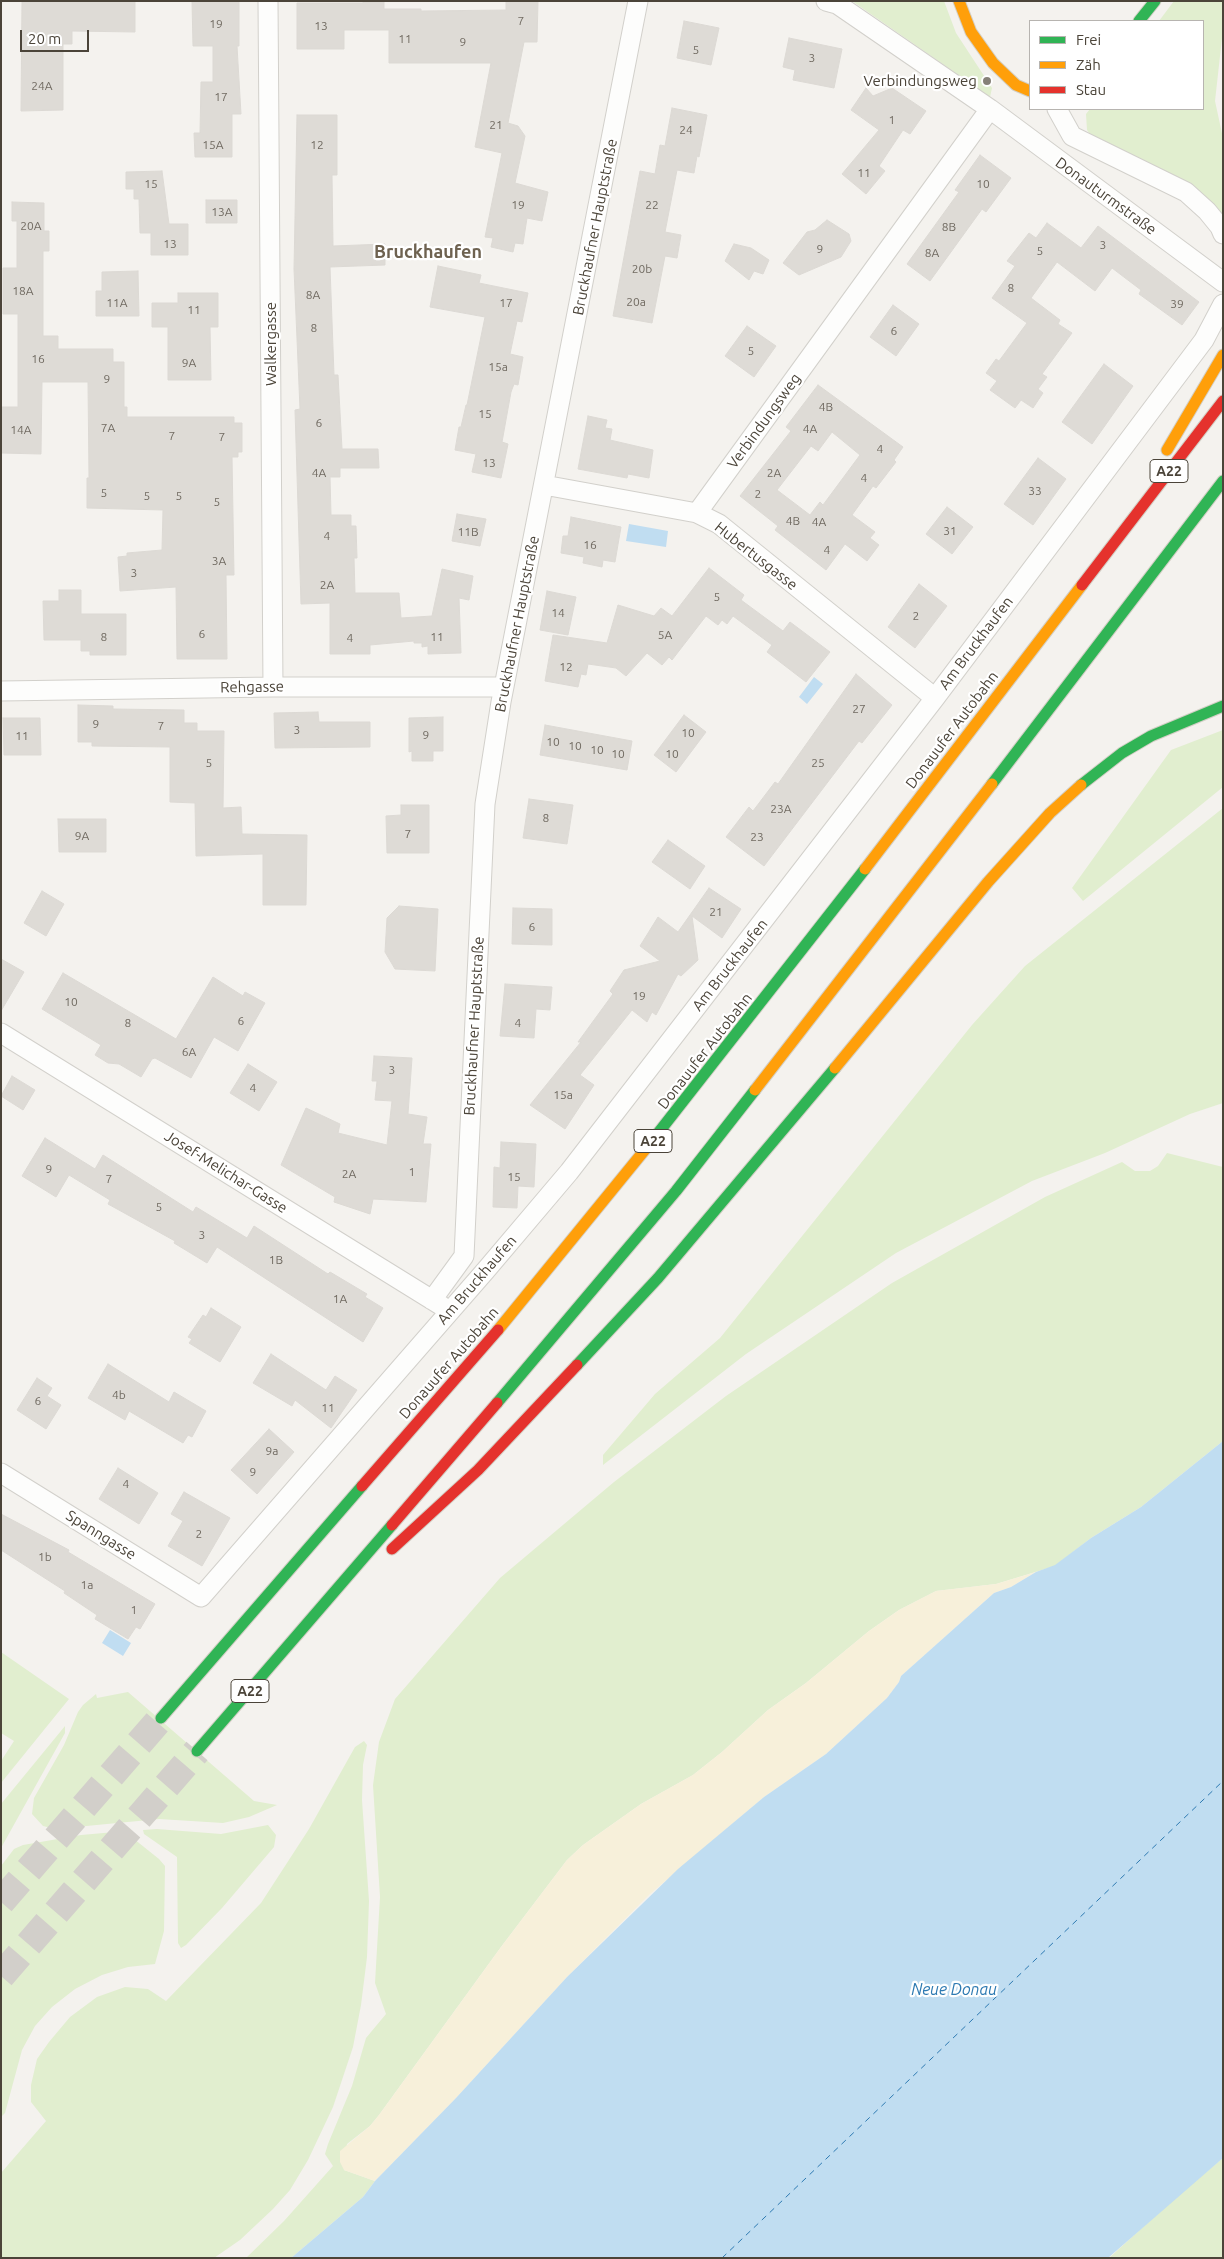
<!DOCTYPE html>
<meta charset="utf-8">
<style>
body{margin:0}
#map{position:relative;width:1224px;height:2259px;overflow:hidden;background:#f4f2ee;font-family:Ubuntu,sans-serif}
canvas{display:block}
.frame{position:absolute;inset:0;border:2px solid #4b4439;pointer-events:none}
.legend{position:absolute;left:1029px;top:20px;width:175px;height:90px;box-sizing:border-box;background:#fff;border:1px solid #b7b4b0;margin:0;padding:6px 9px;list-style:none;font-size:15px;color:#4b4439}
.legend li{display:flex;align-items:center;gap:10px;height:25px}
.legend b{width:25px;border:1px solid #b7b4b0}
.scale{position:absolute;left:20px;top:30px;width:69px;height:22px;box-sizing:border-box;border:2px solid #4b4439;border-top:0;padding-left:6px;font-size:15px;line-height:18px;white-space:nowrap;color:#4b4439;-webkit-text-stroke:4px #fff;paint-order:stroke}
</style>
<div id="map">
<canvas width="1224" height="2259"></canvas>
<div class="frame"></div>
<ul class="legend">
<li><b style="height:6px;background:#30b455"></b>Frei</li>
<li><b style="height:6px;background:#ff9f0a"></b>Zäh</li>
<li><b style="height:6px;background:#e5322d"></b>Stau</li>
</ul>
<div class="scale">20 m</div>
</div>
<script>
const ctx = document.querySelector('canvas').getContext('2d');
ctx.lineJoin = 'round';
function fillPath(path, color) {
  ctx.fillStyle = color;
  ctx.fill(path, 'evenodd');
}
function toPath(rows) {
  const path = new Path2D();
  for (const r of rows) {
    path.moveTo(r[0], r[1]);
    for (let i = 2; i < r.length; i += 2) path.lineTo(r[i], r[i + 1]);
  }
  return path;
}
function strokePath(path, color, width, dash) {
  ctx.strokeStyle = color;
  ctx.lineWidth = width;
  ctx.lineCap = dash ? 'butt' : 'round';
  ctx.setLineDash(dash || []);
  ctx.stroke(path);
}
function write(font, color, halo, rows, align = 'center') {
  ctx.font = font + ' Ubuntu,sans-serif';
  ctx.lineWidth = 4.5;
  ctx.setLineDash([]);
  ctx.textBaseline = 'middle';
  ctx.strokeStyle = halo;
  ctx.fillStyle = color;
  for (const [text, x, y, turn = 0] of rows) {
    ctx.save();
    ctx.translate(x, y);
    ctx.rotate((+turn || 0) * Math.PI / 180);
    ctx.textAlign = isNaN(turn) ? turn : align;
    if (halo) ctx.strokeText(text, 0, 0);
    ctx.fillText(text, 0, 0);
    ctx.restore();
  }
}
fillPath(toPath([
 [852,1,944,1,956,33,992,88,990,97],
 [1174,1,1223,1,1223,29,1215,101,1223,138,1223,220,1096,143,1087,130,1086,114,1090,109,1203,109,1203,21,1159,21],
 [1223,730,1223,787,1083,901,1072,888,1171,750],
 [1223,808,1223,1103,1190,1114,1105,1153,1032,1181,896,1253,746,1354,603,1465,603,1455,655,1394,720,1338,972,1025,1025,966],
 [1167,1153,1223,1167,1223,1441,1141,1507,1091,1538,1055,1566,996,1584,936,1591,899,1610,869,1631,806,1683,768,1710,722,1752,693,1775,641,1804,583,1845,567,1860,501,1947,379,2115,370,2126,347,2144,344,2170,375,2181,363,2197,291,2258,246,2258,284,2221,333,2166,325,2154,328,2144,352,2086,366,2038,386,2014,375,1983,380,1897,373,1785,379,1742,395,1699,500,1578,614,1482,726,1396,892,1283,1045,1197,1122,1162,1135,1171,1150,1171,1158,1166],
 [1,1652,69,1699,1,1783,1,1761,14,1741,1,1733],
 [128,1692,254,1801,277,1805,249,1817,223,1823,159,1819,55,1829,43,1826,32,1814,34,1798,64,1745,78,1712,83,1705,96,1694,97,1698],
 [65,1726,65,1733,1,1848,1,1804],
 [364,1741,367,1745,363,1765,362,1800,369,1901,367,1957,361,2005,353,2047,333,2107,308,2160,290,2190,273,2209,240,2240,214,2258,1,2258,1,2173,46,2121,31,2102,31,2085,37,2059,49,2042,70,2017,97,1997,125,1987,148,1989,166,2001,261,1903,309,1829,355,1747],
 [268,1825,276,1835,274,1847,222,1908,186,1945,181,1948,178,1943,177,1857,144,1834,143,1830,157,1829,221,1834],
 [115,1832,129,1835,159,1859,165,1866,164,1931,155,1964,128,1967,102,1975,75,1989,52,2007,35,2026,22,2050,5,2113,1,2117,1,1866,14,1849,23,1845,81,1835],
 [1223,2158,1223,2258,1109,2258,1178,2195]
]), '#e1eecf');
fillPath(toPath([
 [1036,1572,1011,1587,994,1593,901,1676,899,1682,887,1698,826,1754,764,1797,650,1894,567,1977,456,2098,375,2181,344,2170,340,2162,340,2151,370,2126,379,2115,501,1947,567,1860,583,1845,641,1804,693,1775,722,1752,768,1710,806,1683,869,1631,899,1610,936,1591,996,1584]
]), '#f7f0da');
fillPath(toPath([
 [629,524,668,531,666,547,626,541],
 [814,677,823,684,807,704,799,697],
 [1223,1441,1223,2158,1108,2258,291,2258,363,2197,375,2181,456,2098,567,1977,678,1869,764,1797,826,1754,887,1698,899,1682,901,1676,994,1593,1011,1587,1036,1572,1055,1565,1091,1538,1141,1507],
 [110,1630,131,1643,123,1656,102,1643]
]), '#c0ddf1');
strokePath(toPath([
 [722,2258,1223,1781]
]), '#2e7ab2', 1, [6, 5]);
const building = toPath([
 [22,1,135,1,135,32,72,31,72,44,63,44,63,110,21,111,22,1],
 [192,1,239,1,239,46,237,46,241,114,232,114,232,157,195,157,194,133,200,133,201,82,213,82,213,46,193,46,192,1],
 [363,1,384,1,384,9,421,9,421,11,506,10,506,1,538,1,537,42,524,42,508,123,518,126,525,136,515,183,548,192,542,221,527,218,523,244,515,243,513,252,491,247,493,238,485,237,502,153,475,147,491,63,389,63,389,30,344,30,344,49,297,49,297,3,363,3,363,1],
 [684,21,719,28,711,65,677,58,684,21],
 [789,38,842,49,834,88,793,80,795,70,783,67,789,38],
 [866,88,873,96,892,88,926,111,910,134,903,130,879,166,885,171,866,194,842,174,879,130,851,110,866,88],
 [672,108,707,115,699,157,697,156,694,173,677,170,665,232,681,235,677,258,665,256,652,323,613,316,640,171,655,174,660,145,665,146,672,108],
 [297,115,337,115,337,175,332,175,333,246,385,244,385,265,330,267,334,375,338,375,342,449,378,449,379,468,340,468,340,477,330,477,331,515,351,515,351,526,356,526,357,558,354,558,355,593,399,593,401,618,432,616,442,569,473,576,469,600,459,598,461,653,428,654,428,646,422,647,422,643,414,643,414,641,370,645,370,654,330,654,330,603,301,604,295,410,300,409,294,269,297,115],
 [980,155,1011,178,986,212,982,209,930,281,907,264,959,192,955,190,980,155],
 [162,171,169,224,188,224,188,255,151,255,151,233,140,233,139,199,134,199,134,189,126,189,126,172,162,171],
 [206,200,237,200,237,223,206,223,206,200],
 [12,202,44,203,44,231,49,231,49,251,43,251,43,336,58,336,58,349,113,349,113,362,124,362,124,407,127,407,127,417,234,417,234,423,242,423,242,452,238,452,238,457,232,457,234,575,226,575,227,659,177,659,176,587,120,591,118,557,127,556,127,553,162,550,163,510,87,508,87,478,89,478,88,382,42,382,41,454,1,453,1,407,18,407,18,314,3,314,3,268,17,268,17,221,12,221,12,202],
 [827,220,849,234,851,241,841,257,799,275,783,263,807,232,815,230,827,220],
 [1047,223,1081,248,1098,226,1199,302,1182,325,1139,294,1141,290,1112,268,1095,291,1057,262,1031,298,1060,320,1058,324,1072,333,1042,374,1047,377,1038,389,1043,393,1033,408,1021,400,1015,408,990,390,997,381,986,373,996,359,999,361,1027,323,992,298,1015,266,1007,261,1029,233,1036,238,1047,223],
 [734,244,751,248,769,260,763,274,754,271,749,280,725,261,734,244],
 [438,266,481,275,479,283,528,293,522,322,517,321,510,354,523,357,518,385,514,384,511,392,502,442,508,444,501,478,472,472,476,454,455,450,459,427,461,427,466,405,467,405,485,317,430,307,438,266],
 [138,271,139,316,96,316,96,291,102,291,102,272,138,271],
 [178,293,218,293,218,327,210,327,211,380,168,380,168,327,152,327,152,303,178,303,178,293],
 [893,305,919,324,896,356,870,337,893,305],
 [747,326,776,346,754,377,725,356,747,326],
 [1104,364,1133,386,1092,444,1062,422,1104,364],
 [818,385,903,447,894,460,896,462,876,488,873,486,852,515,875,532,870,538,879,545,867,561,845,544,826,570,775,530,778,526,740,496,791,431,786,427,818,385],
 [832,432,860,455,823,505,820,502,810,515,777,490,811,446,818,451,832,432],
 [588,416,607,420,605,428,612,429,610,440,653,450,649,478,628,474,627,478,578,469,588,416],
 [1038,458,1066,479,1033,525,1004,504,1038,458],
 [947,507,973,527,952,554,926,534,947,507],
 [457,514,486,519,480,546,452,541,457,514],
 [571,517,621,527,615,562,603,560,602,567,583,563,584,557,561,553,563,536,568,536,571,517],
 [709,568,744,595,741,600,783,631,790,622,830,652,806,682,767,652,772,645,733,616,727,624,722,620,718,625,706,616,672,660,669,657,662,665,647,653,626,676,616,668,588,664,586,675,581,674,578,687,545,681,553,635,607,643,618,605,654,616,661,608,672,616,709,568],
 [919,584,947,606,915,648,888,627,919,584],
 [59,590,81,590,81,614,126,614,126,655,90,655,90,651,81,651,81,640,44,640,43,601,59,601,59,590],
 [547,591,576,597,568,635,540,630,547,591],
 [856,674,892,705,862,743,859,741,764,866,726,837,749,807,753,811,775,782,778,784,856,674],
 [78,705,113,706,113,709,184,710,184,723,197,723,197,731,224,731,223,808,241,807,242,834,307,835,306,905,263,905,263,854,196,856,195,803,170,802,170,747,92,746,92,742,78,742,78,705],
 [318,712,319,722,370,722,370,747,275,748,274,713,318,712],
 [684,715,706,732,676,772,654,755,684,715],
 [443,717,443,751,433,751,433,761,412,761,412,751,409,752,409,718,443,717],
 [3,718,40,718,41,755,4,755,3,718],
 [545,725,632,741,627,770,540,755,545,725],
 [529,799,573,805,567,844,523,838,529,799],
 [401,805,429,805,429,853,387,853,386,816,401,815,401,805],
 [58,819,106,819,106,852,59,852,58,819],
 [668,840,705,866,690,889,652,862,668,840],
 [709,888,741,909,722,938,692,916,698,960,681,976,678,974,656,1015,652,1012,647,1022,632,1010,580,1075,594,1085,565,1129,530,1105,581,1042,578,1042,613,994,610,991,624,970,660,961,640,946,658,917,678,932,709,888],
 [42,891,64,904,46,936,24,923,42,891],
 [399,906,438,909,435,971,395,969,385,952,387,918,399,906],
 [513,908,552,909,552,945,512,944,513,908],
 [1,959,24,972,1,1011,1,959],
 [63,973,176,1039,213,977,243,996,245,992,265,1003,238,1051,214,1037,191,1078,155,1058,152,1059,141,1077,119,1064,108,1063,95,1055,101,1045,42,1009,63,973],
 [505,984,552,987,550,1010,536,1009,534,1038,500,1036,505,984],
 [374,1056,412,1058,408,1114,427,1117,423,1144,431,1144,426,1202,373,1199,370,1214,334,1202,335,1197,281,1165,306,1108,340,1124,338,1133,387,1145,392,1101,375,1100,377,1081,372,1081,374,1056],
 [248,1064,277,1082,259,1111,230,1093,248,1064],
 [12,1076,35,1090,23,1110,1,1096,12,1076],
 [45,1138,95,1169,103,1155,193,1212,196,1207,247,1238,254,1226,328,1274,330,1272,367,1294,365,1297,383,1308,363,1342,217,1247,207,1263,174,1243,175,1241,108,1204,110,1200,69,1175,56,1197,22,1176,45,1138],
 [501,1142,536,1144,534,1187,518,1186,517,1208,493,1207,494,1167,500,1168,501,1142],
 [211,1308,241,1327,220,1362,189,1343,192,1339,188,1337,203,1315,206,1317,211,1308],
 [271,1354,326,1390,335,1376,357,1390,331,1428,295,1400,292,1406,253,1383,271,1354],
 [108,1364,169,1402,174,1392,206,1411,192,1437,188,1435,183,1443,129,1411,125,1420,88,1398,108,1364],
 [37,1378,52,1388,47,1396,61,1405,46,1429,17,1410,37,1378],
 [269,1429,294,1452,257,1494,231,1470,269,1429],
 [118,1468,158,1493,139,1524,99,1499,118,1468],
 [184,1492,230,1518,202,1566,168,1546,183,1521,171,1514,184,1492],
 [1,1514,69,1550,68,1552,155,1604,140,1629,136,1627,128,1639,95,1619,97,1615,64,1593,65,1591,1,1550,1,1514]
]);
fillPath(building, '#dedbd6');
strokePath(building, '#dcd9d4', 1);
strokePath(toPath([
 [1,1902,161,1718],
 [1,1976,197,1751]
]), '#d2cfca', 28, [28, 14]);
const street = toPath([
 [268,1,273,687],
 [826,1,837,4,990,109,1223,282],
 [1057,109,1072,136,1186,192,1207,211,1220,227,1223,234],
 [544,485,697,513,719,524,935,698],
 [697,513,990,109],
 [1,691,273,687,504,687],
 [1,1033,442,1306],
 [432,1300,464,1256,485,804,501,702,638,1],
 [1,1473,201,1597,486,1270,569,1172,935,698,1204,340,1223,304]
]);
const fast = toPath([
 [1139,21,1155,1],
 [992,784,1223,481],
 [1081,785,1122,753,1151,736,1223,706],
 [648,1146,865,869],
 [577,1365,658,1278,835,1068],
 [497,1403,676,1191,755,1090],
 [161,1718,362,1486],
 [197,1751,392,1525]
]);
const slow = toPath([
 [959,1,971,32,993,63,1016,85,1030,91],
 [1167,450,1223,355],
 [865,869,1082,585],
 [835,1068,988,882,1050,813,1081,785],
 [755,1090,992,784],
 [498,1330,648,1146]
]);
const jam = toPath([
 [1082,585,1223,401],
 [362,1486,498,1330],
 [392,1525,497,1403],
 [392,1549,478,1470,577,1365]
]);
strokePath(street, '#d2d0cb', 21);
strokePath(fast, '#d3cfc5', 13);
strokePath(slow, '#d3cfc5', 13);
strokePath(jam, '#d3cfc5', 13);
strokePath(street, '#fdfdfc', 19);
strokePath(fast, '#30b455', 11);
strokePath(slow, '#ff9f0a', 11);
strokePath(jam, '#e5322d', 11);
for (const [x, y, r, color] of [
 [987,81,5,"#868178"]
]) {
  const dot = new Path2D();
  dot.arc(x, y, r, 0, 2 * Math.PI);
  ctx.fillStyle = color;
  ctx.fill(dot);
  strokePath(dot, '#fff', 2);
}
write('12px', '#706a61', null, [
 ["7",521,21],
 ["19",216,24],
 ["13",321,26],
 ["11",405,39],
 ["9",463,42],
 ["5",696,50],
 ["3",812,58],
 ["24A",42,86],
 ["17",221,97],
 ["1",892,120],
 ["21",496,125],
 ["24",686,130],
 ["15A",213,145],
 ["12",317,145],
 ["11",864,173],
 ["15",151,184],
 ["10",983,184],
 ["19",518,205],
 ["22",652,205],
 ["13A",222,212],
 ["20A",31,226],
 ["8B",949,227],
 ["13",170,244],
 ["3",1103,245],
 ["9",820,249],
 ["5",1040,251],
 ["8A",932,253],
 ["20b",642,269],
 ["8",1011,288],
 ["18A",23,291],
 ["8A",313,295],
 ["20a",636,302],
 ["11A",117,303],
 ["17",506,303],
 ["39",1177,304],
 ["11",194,310],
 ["8",314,328],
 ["6",894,331],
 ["5",751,351],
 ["16",38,359],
 ["9A",189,363],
 ["15a",498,367],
 ["9",107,379],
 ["4B",826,407],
 ["15",485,414],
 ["6",319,423],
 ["7A",108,428],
 ["4A",810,429],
 ["14A",21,430],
 ["7",172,436],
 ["7",222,437],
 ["4",880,449],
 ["13",489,463],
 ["4A",319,473],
 ["2A",774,473],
 ["4",864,478],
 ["33",1035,491],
 ["5",104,493],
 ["2",758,494],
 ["5",147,496],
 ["5",179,496],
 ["5",217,502],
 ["4B",793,521],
 ["4A",819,522],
 ["31",950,531],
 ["11B",468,532],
 ["4",327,536],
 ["16",590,545],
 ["4",827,550],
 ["3A",219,561],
 ["3",134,573],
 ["2A",327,585],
 ["5",717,597],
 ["14",558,613],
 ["2",916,616],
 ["6",202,634],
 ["5A",665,635],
 ["8",104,637],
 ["11",437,637],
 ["4",350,638],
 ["12",566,667],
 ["27",859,709],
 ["9",96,724],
 ["7",161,726],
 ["3",297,730],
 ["10",688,733],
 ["9",426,735],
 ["11",22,736],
 ["10",553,742],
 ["10",575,746],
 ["10",597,750],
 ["10",618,754],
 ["10",672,754],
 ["5",209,763],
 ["25",818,763],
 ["23A",781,809],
 ["8",546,818],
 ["7",408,834],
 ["9A",82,836],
 ["23",757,837],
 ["21",716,912],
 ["6",532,927],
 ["19",639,996],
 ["10",71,1002],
 ["6",241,1021],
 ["8",128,1023],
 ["4",518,1023],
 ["6A",189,1052],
 ["3",392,1070],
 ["4",253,1088],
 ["15a",563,1095],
 ["9",49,1169],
 ["1",412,1172],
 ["2A",349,1174],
 ["15",514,1177],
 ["7",109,1179],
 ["5",159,1207],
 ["3",202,1235],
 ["1B",276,1260],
 ["1A",340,1299],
 ["4b",119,1395],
 ["6",38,1401],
 ["11",328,1408],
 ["9a",272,1451],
 ["9",253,1472],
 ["4",126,1484],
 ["2",199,1534],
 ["1b",45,1557],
 ["1a",87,1585],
 ["1",134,1610]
]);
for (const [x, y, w] of [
 [1169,471,38],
 [653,1141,38],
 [250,1691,38]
]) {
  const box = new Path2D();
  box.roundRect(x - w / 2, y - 11.5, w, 23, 4);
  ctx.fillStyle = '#fff';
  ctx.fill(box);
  strokePath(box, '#4b4439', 1);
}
write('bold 14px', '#4b4439', null, [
 ["A22",1169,471],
 ["A22",653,1141],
 ["A22",250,1691]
]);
write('15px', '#4b4439', '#fff', [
 ["Verbindungsweg",977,81]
], 'right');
write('15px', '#4b4439', '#fff', [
 ["Donauturmstraße",1106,196,36],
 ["Bruckhaufner Hauptstraße",595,227,-79],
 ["Walkergasse",271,344,-90],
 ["Verbindungsweg",764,421,-54],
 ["Hubertusgasse",756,556,38],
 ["Bruckhaufner Hauptstraße",517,624,-79],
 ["Am Bruckhaufen",976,643,-53],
 ["Rehgasse",252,687,-1],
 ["Donauufer Autobahn",952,730,-53],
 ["Am Bruckhaufen",730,965,-52],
 ["Bruckhaufner Hauptstraße",474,1026,-87],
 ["Donauufer Autobahn",705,1051,-52],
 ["Josef-Melichar-Gasse",226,1172,32],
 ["Am Bruckhaufen",477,1280,-49],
 ["Donauufer Autobahn",449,1363,-49],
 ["Spanngasse",101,1535,32]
]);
write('italic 16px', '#2e7ab2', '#fff', [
 ["Neue Donau",954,1990]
]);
write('bold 18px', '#6e6250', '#fff', [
 ["Bruckhaufen",428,252]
]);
</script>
